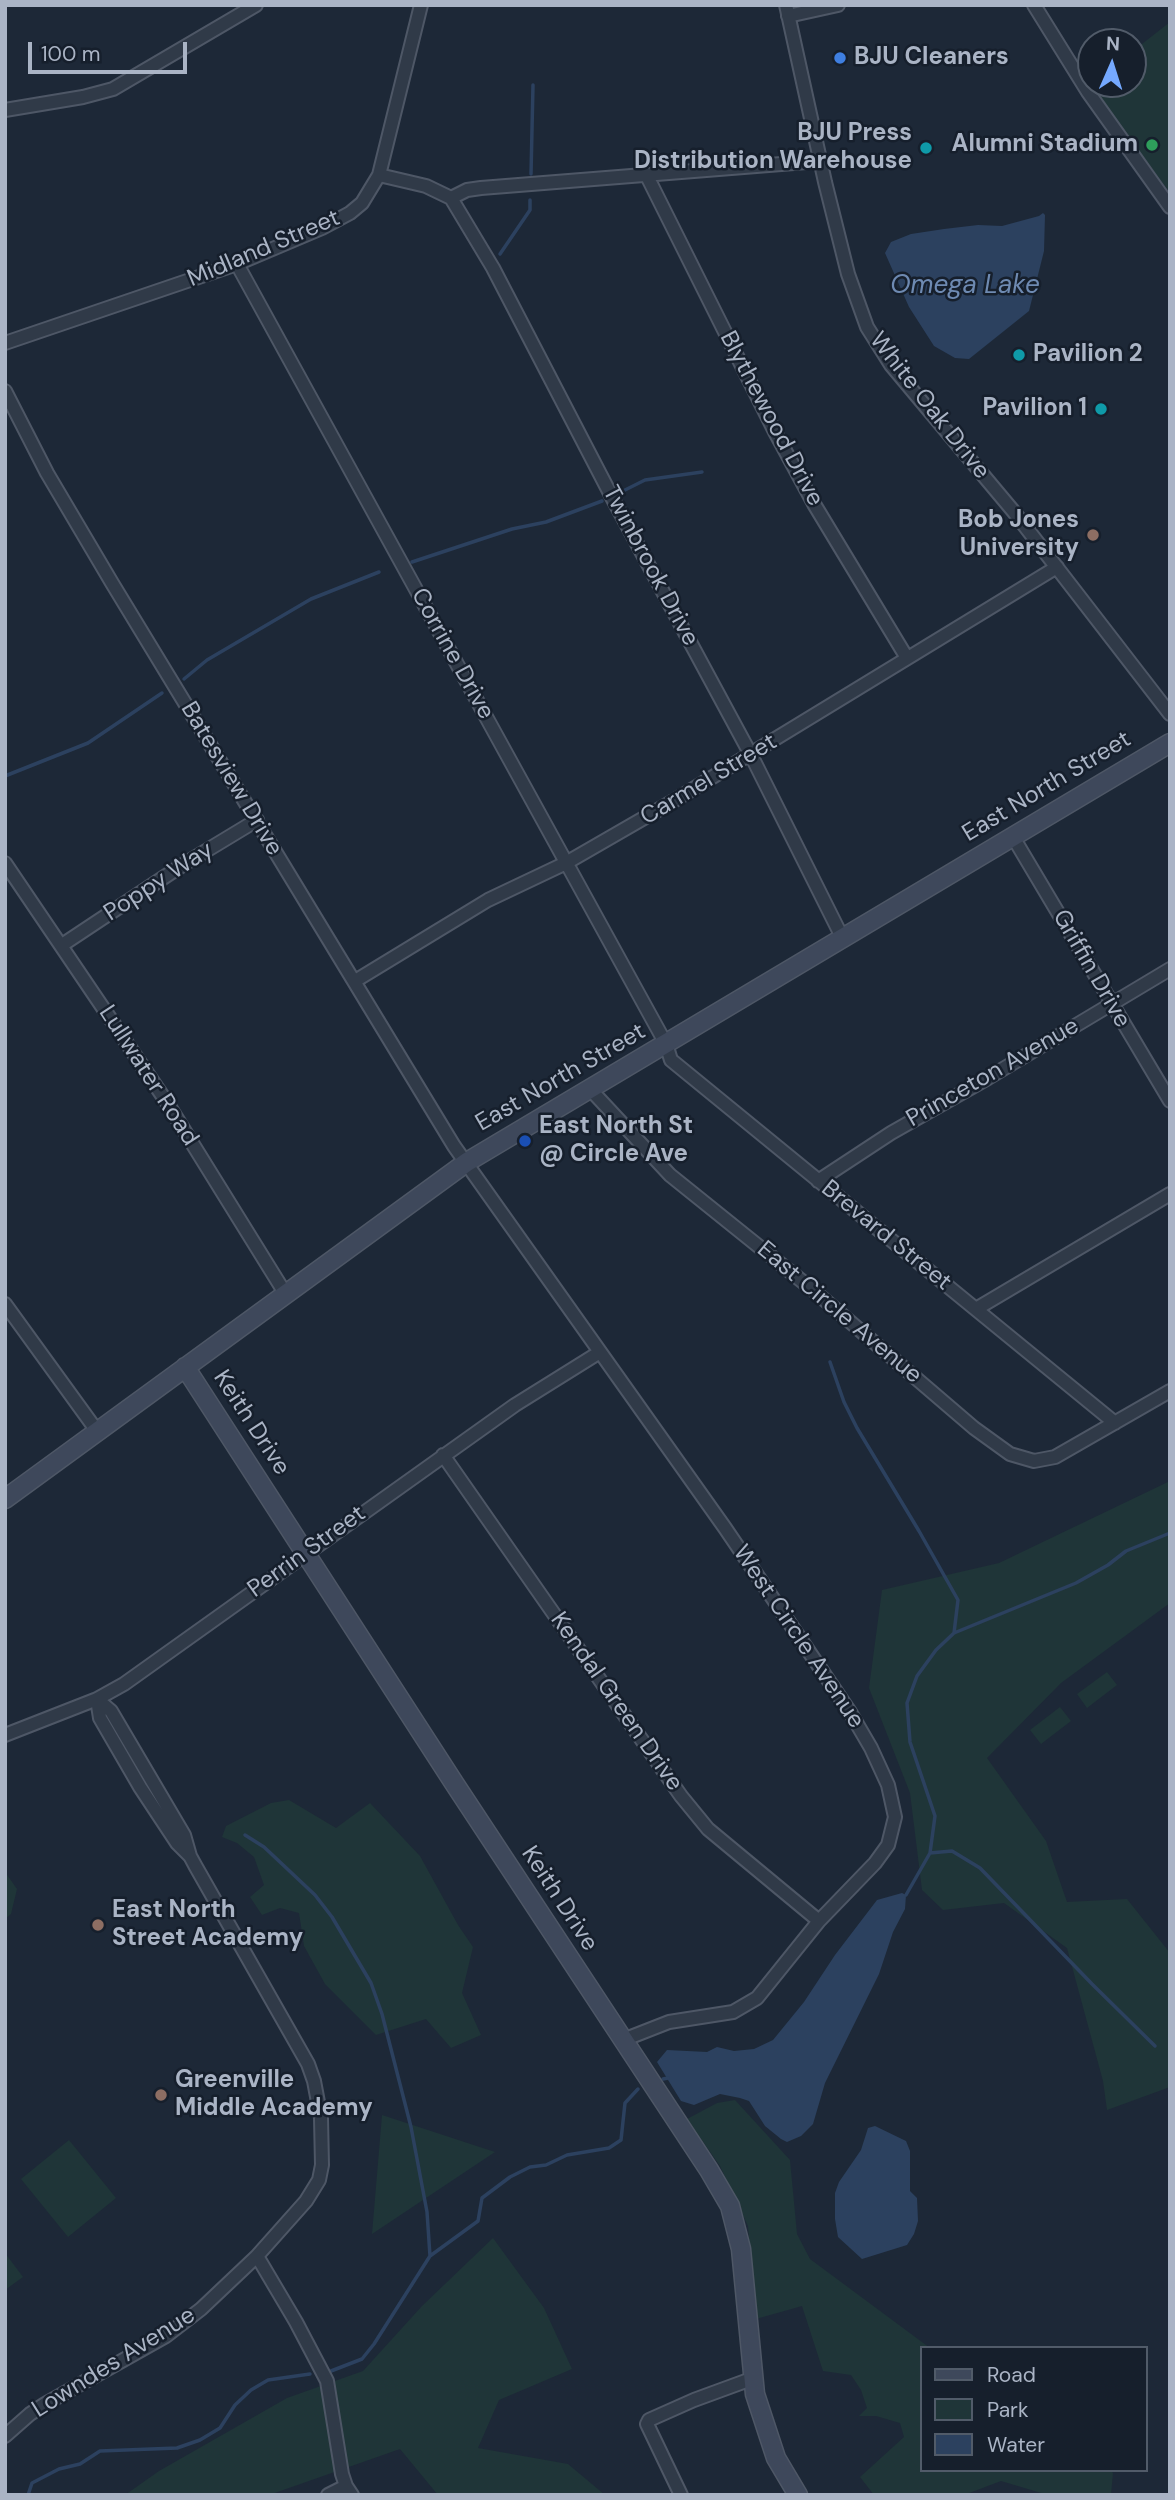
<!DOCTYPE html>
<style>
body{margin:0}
#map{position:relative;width:1175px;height:2500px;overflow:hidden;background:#1d2837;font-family:"DM Sans",sans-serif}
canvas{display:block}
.frame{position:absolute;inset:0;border:7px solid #aab4c5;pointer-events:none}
.legend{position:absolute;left:920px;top:2346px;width:228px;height:126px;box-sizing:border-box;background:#161f2c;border:2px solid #515b69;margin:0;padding:9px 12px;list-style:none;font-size:21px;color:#aab4c5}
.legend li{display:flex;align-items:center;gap:14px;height:35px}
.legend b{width:35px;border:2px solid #515b69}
.north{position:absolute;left:1077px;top:28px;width:70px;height:70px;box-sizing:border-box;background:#161f2c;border:2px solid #515b69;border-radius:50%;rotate:3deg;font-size:19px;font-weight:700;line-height:28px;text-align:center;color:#aab4c5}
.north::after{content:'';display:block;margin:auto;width:24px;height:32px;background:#75a9ff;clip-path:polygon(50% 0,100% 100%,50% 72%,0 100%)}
.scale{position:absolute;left:28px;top:42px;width:159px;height:32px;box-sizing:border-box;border:4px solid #aab4c5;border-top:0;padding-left:9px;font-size:21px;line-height:24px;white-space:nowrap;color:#aab4c5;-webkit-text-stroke:5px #161f2c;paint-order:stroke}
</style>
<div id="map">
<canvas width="1175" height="2500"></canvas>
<div class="frame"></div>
<ul class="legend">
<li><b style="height:9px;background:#3e485b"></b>Road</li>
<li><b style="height:19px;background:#1f3538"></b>Park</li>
<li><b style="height:19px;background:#2c415f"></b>Water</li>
</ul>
<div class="north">N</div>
<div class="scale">100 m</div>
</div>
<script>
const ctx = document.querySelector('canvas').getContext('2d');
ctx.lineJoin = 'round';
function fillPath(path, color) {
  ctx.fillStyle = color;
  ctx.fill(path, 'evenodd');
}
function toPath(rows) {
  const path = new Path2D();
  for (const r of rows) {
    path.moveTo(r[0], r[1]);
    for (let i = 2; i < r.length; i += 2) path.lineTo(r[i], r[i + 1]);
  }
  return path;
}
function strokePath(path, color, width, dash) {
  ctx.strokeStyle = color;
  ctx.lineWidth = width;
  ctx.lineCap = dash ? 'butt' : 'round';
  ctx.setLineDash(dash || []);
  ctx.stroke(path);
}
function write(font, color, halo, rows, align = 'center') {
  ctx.font = font + ' "DM Sans",sans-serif';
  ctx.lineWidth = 5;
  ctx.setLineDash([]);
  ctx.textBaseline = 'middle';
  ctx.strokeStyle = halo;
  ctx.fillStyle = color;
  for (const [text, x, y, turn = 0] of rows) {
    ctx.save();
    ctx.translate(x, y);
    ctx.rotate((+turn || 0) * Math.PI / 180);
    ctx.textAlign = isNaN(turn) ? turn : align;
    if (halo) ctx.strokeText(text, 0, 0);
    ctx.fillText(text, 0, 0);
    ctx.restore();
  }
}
fillPath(toPath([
 [1170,22,1170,193,1098,96,1108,89,1105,84,1133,84,1133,51],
 [1170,1481,1170,1603,1061,1683,987,1758,1046,1841,1067,1902,1127,1899,1170,1953,1170,2087,1107,2110,1103,2081,1067,1948,1004,1903,943,1910,922,1890,910,1793,869,1688,882,1590,999,1563],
 [1107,1672,1117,1685,1087,1708,1077,1694],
 [1060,1707,1071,1721,1041,1744,1030,1730],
 [289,1800,336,1828,370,1803,420,1856,458,1925,473,1947,462,1993,481,2035,451,2048,426,2019,376,2035,325,1984,304,1946,299,1913,280,1908,262,1915,250,1897,264,1885,254,1857,237,1843,222,1837,226,1826,271,1803],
 [5,1872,17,1889,11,1914,5,1919],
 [735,2100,790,2160,797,2234,810,2259,930,2348,921,2348,921,2470,1110,2470,1113,2473,1111,2495,1048,2495,1001,2481,964,2495,874,2495,860,2477,904,2437,900,2423,876,2416,859,2416,867,2408,861,2390,851,2375,823,2371,802,2306,756,2319,748,2226,720,2166,687,2119,717,2103],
 [382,2115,495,2152,372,2234],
 [69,2140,116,2198,68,2237,21,2179],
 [493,2238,544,2308,572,2369,499,2400,478,2448,568,2464,605,2495,438,2495,400,2449,269,2495,125,2495,159,2471,287,2398,363,2371,422,2306],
 [5,2253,23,2277,5,2290]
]), '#1f3538');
fillPath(toPath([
 [1043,213,1045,215,1044,251,1029,311,969,359,955,358,934,346,909,307,885,253,891,242,911,234,944,229,978,225,1002,226,1039,216],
 [902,1893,906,1895,905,1909,893,1932,879,1974,825,2083,813,2124,801,2136,787,2142,781,2139,765,2126,749,2101,740,2098,720,2094,694,2105,681,2101,657,2062,667,2050,707,2052,717,2047,734,2051,754,2049,773,2040,804,2002,835,1955,877,1900],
 [875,2126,906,2141,910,2151,910,2191,917,2198,918,2221,914,2234,907,2245,862,2259,838,2237,835,2219,835,2193,839,2182,861,2150,868,2128]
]), '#2c415f');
strokePath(toPath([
 [531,174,533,85],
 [500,254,530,210,530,200],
 [619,493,645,480,702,472],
 [412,562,512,529,546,522,602,501],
 [184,679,207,660,311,599,379,572],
 [5,776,88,743,162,693],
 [830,1362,844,1402,857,1428,919,1531,958,1600,954,1633],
 [245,1835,264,1847,315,1895,332,1917,371,1983,382,2014,411,2127,427,2212,430,2256],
 [930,1853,952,1851,980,1868,1092,1984,1155,2046],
 [906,1895,930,1853,935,1816,910,1742,907,1703,917,1676,936,1650,954,1633,1076,1583,1108,1565,1126,1551,1170,1533],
 [663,2079,668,2078],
 [331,2371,362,2359,374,2344,430,2256,478,2221,482,2198,510,2177,530,2167,546,2165,567,2155,609,2148,621,2140,625,2103,638,2089],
 [28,2495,32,2483,59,2469,80,2464,100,2451,177,2448,200,2440,220,2428,235,2405,251,2390,268,2380,310,2374]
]), '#2c415f', 3.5);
const street = toPath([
 [786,5,825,182,848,274,867,327,891,365,1014,512,1170,714],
 [1034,5,1088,92,1170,207],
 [788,16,838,5],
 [5,110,83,97,113,89,256,5],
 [646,174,775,432,814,504,907,658],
 [379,175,426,186,451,198,467,190,481,188,819,161],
 [451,198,493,268,614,501,751,755,842,937],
 [237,264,666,1044,671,1060,1115,1423],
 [5,343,237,264,322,228,350,213,362,203,379,175,421,5],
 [5,391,47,473,112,583,454,1146,725,1528,850,1712,871,1748,888,1785,895,1817,888,1845,875,1863,819,1921,757,1998,733,2012,669,2022,623,2040],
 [1013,837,1170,1101],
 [5,863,166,1101,285,1293],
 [62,945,181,866,257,820],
 [355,981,488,900,566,863,670,803,1057,567],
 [590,1089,670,1175,813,1290,974,1428,1010,1454,1034,1461,1055,1457,1170,1391],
 [818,1181,891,1133,988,1078,1170,969],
 [5,1304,97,1431],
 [976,1309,1170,1194],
 [443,1455,681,1796,708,1829,819,1921],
 [97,1699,111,1711,184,1835,190,1856],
 [5,1735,97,1699,124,1684,515,1405,600,1352],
 [257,2256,296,2322,327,2381,342,2474,346,2486,352,2495],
 [5,2436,30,2414,45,2404,166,2336,201,2309,257,2256,306,2201,319,2180,322,2165,321,2118,314,2081,308,2064,196,1867,190,1856,177,1843,140,1787,100,1718,97,1699],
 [328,2495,346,2486],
 [681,2495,647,2424,649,2420,694,2400,754,2378]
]);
const secondary = toPath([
 [185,1367,454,1783,709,2170,730,2206,741,2249,755,2394,776,2458,798,2495],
 [5,1499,467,1162,1170,743]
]);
strokePath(street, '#4e5766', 16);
strokePath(secondary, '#4e5766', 21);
strokePath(street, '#303a48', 12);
strokePath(secondary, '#3e485b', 18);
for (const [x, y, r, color] of [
 [840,58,7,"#3f7fe0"],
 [1152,145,7,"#2e9e5b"],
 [926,148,7,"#0f9aa8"],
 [1019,355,7,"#0f9aa8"],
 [1101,409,7,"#0f9aa8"],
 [1093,535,7,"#8d6e63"],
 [525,1141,7,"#1a4fb4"],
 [98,1925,7,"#8d6e63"],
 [161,2095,7,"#8d6e63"]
]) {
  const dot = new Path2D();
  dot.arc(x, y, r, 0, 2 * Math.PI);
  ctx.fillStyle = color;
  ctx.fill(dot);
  strokePath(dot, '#161f2c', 2.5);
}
write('bold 24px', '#aab4c5', '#161f2c', [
 ["BJU Cleaners",854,58],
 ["BJU Press",912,134,"right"],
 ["Distribution Warehouse",912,162,"right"],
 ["Alumni Stadium",1138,145,"right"],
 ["Pavilion 2",1033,355],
 ["Pavilion 1",1087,409,"right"],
 ["Bob Jones",1079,521,"right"],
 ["University",1079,549,"right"],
 ["East North St",539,1127],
 ["@ Circle Ave",539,1155],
 ["East North",112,1911],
 ["Street Academy",112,1939],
 ["Greenville",175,2081],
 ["Middle Academy",175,2109]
], 'left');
write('24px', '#aab4c5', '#161f2c', [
 ["Midland Street",264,249,-23],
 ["White Oak Drive",929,406,52],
 ["Blythewood Drive",771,419,62],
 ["Twinbrook Drive",650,566,62],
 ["Corrine Drive",452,654,61],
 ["Batesview Drive",231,779,59],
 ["Carmel Street",709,780,-31],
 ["East North Street",1047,787,-31],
 ["Poppy Way",159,882,-33],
 ["Griffin Drive",1091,969,60],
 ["Princeton Avenue",993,1073,-30],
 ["Lullwater Road",148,1076,57],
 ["East North Street",561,1078,-30],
 ["Brevard Street",886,1236,39],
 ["East Circle Avenue",839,1313,40],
 ["Keith Drive",251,1423,57],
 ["Perrin Street",307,1552,-36],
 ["West Circle Avenue",798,1637,56],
 ["Kendal Green Drive",616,1702,55],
 ["Keith Drive",559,1899,57],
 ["Lowndes Avenue",114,2363,-32]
]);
write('italic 26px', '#6e8ab2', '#161f2c', [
 ["Omega Lake",965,286]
]);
</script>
